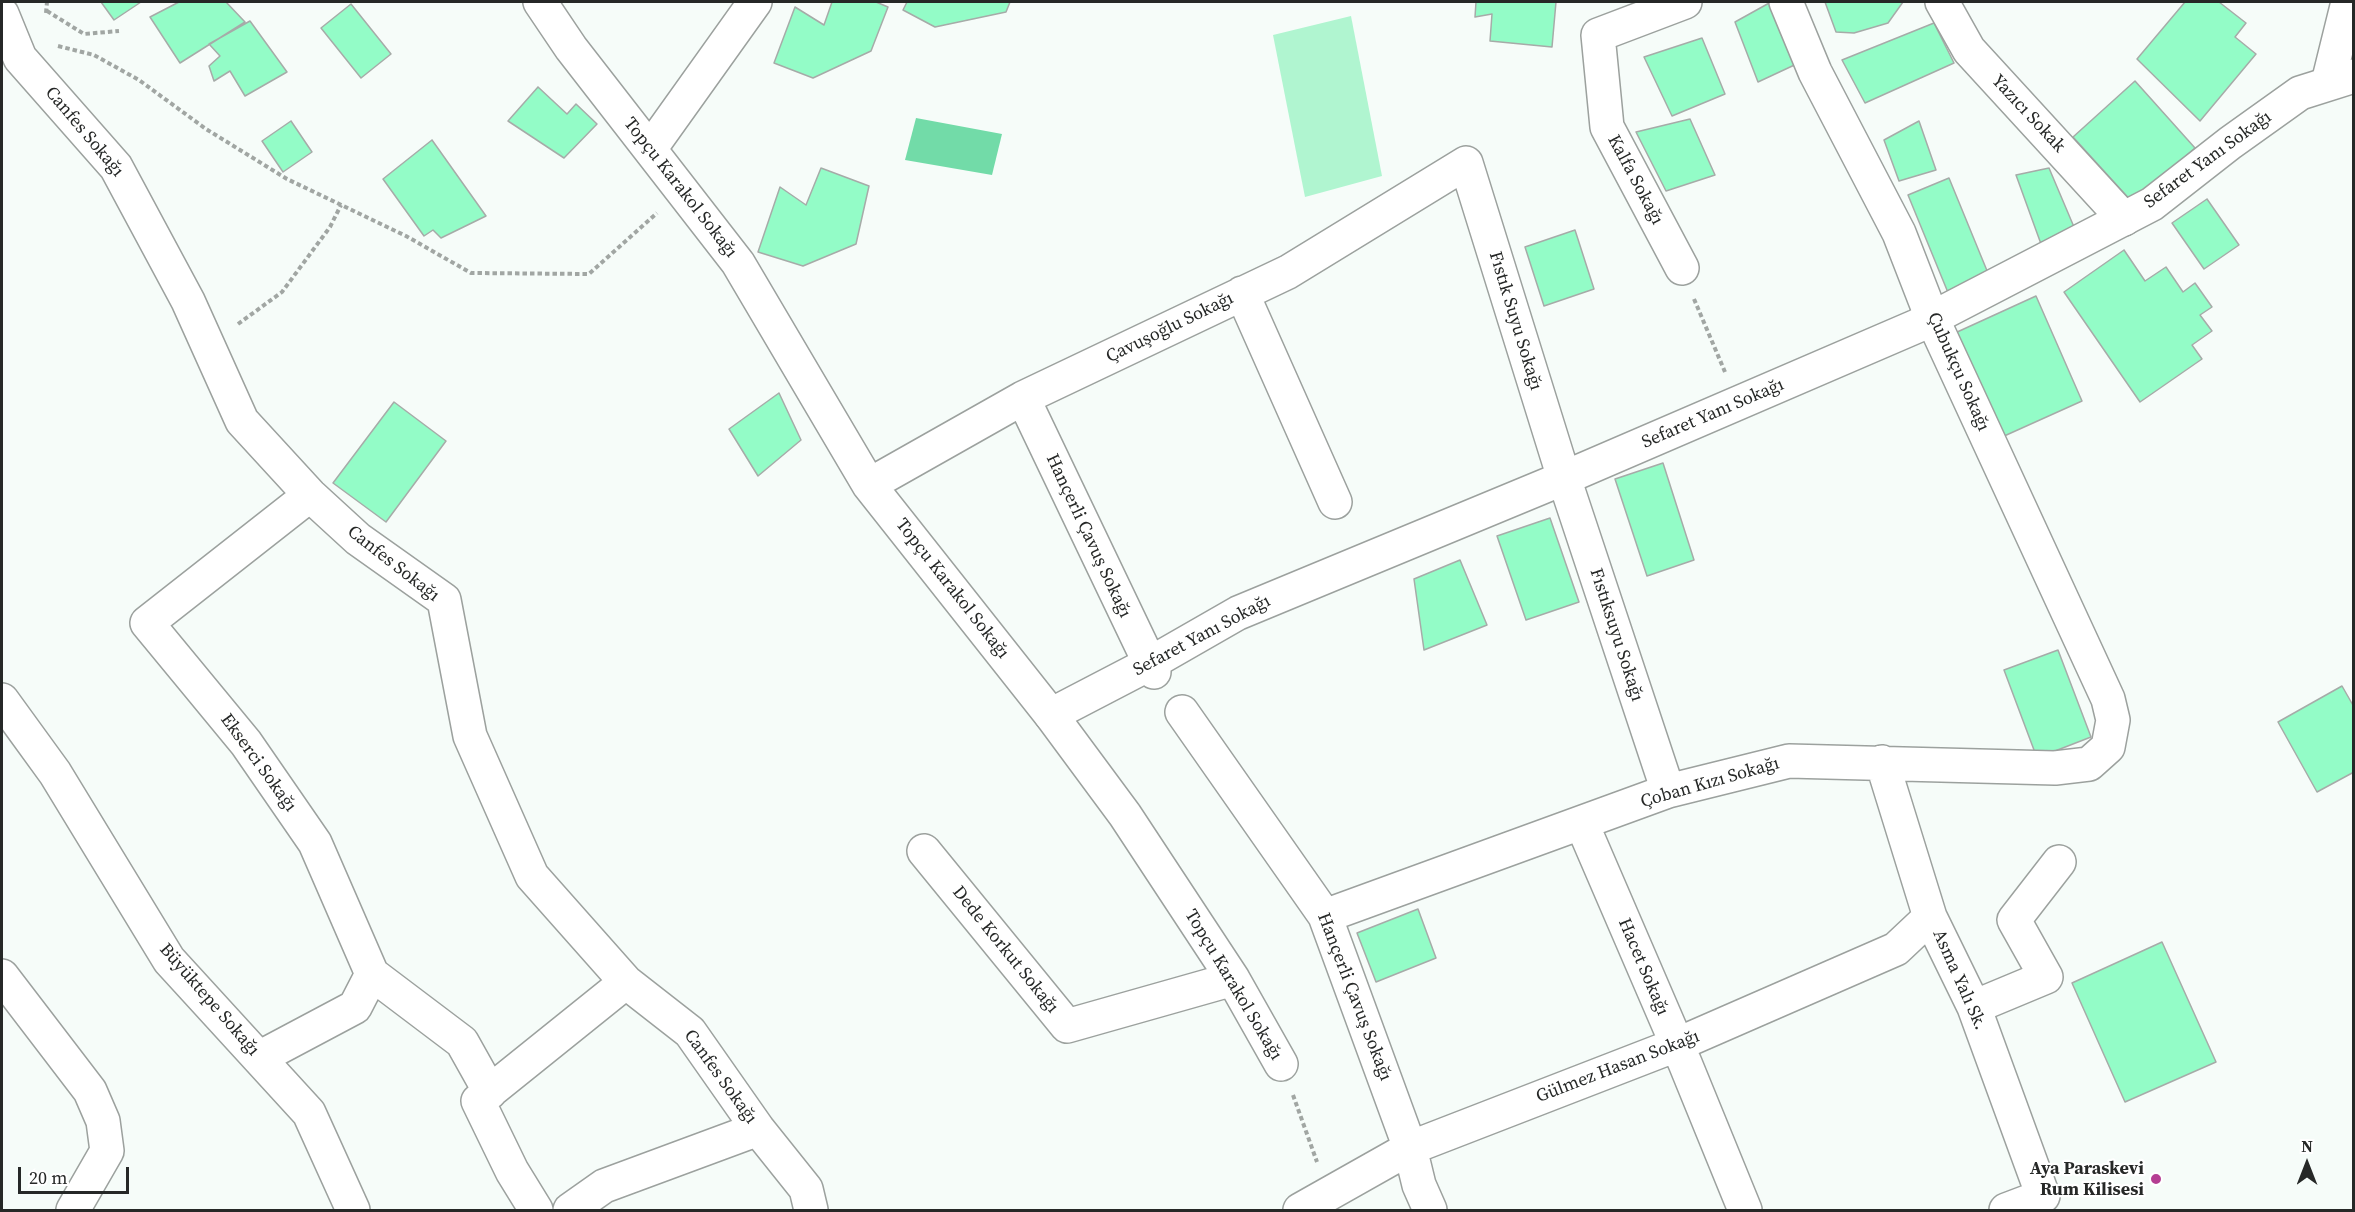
<!DOCTYPE html>
<meta charset="utf-8">
<style>
body{margin:0}
#map{position:relative;width:2355px;height:1212px;overflow:hidden;background:#f6fcf9;font-family:"Source Serif 4",serif}
canvas{display:block}
.frame{position:absolute;inset:0;border:3px solid #262827;pointer-events:none}
.north{position:absolute;left:2277px;top:1134px;width:60px;height:60px;-webkit-text-stroke:4px #fff;paint-order:stroke;rotate:0deg;font-size:16px;font-weight:700;line-height:24px;text-align:center;color:#262827}
.north::after{content:'';display:block;margin:auto;width:21px;height:27px;background:#262827;clip-path:polygon(50% 0,100% 100%,50% 72%,0 100%)}
.scale{position:absolute;left:18px;top:1167px;width:111px;height:27px;box-sizing:border-box;border:3px solid #262827;border-top:0;padding-left:8px;font-size:18px;line-height:21px;white-space:nowrap;color:#262827;-webkit-text-stroke:4px #fff;paint-order:stroke}
</style>
<div id="map">
<canvas width="2355" height="1212"></canvas>
<div class="frame"></div>
<div class="north">N</div>
<div class="scale">20 m</div>
</div>
<script>
const ctx = document.querySelector('canvas').getContext('2d');
ctx.lineJoin = 'round';
function fillPath(path, color) {
  ctx.fillStyle = color;
  ctx.fill(path, 'evenodd');
}
function toPath(rows) {
  const path = new Path2D();
  for (const r of rows) {
    path.moveTo(r[0], r[1]);
    for (let i = 2; i < r.length; i += 2) path.lineTo(r[i], r[i + 1]);
  }
  return path;
}
function strokePath(path, color, width, dash) {
  ctx.strokeStyle = color;
  ctx.lineWidth = width;
  ctx.lineCap = dash ? 'butt' : 'round';
  ctx.setLineDash(dash || []);
  ctx.stroke(path);
}
function write(font, color, halo, rows, align = 'center') {
  ctx.font = font + ' "Source Serif 4",serif';
  ctx.lineWidth = 4.5;
  ctx.setLineDash([]);
  ctx.textBaseline = 'middle';
  ctx.strokeStyle = halo;
  ctx.fillStyle = color;
  for (const [text, x, y, turn = 0] of rows) {
    ctx.save();
    ctx.translate(x, y);
    ctx.rotate((+turn || 0) * Math.PI / 180);
    ctx.textAlign = isNaN(turn) ? turn : align;
    if (halo) ctx.strokeText(text, 0, 0);
    ctx.fillText(text, 0, 0);
    ctx.restore();
  }
}
fillPath(toPath([
 [1351,16,1382,176,1305,197,1273,35]
]), '#b0f5d0');
fillPath(toPath([
 [916,118,1002,134,992,175,905,160]
]), '#72dba8');
const building = toPath([
 [101,2,141,2,114,20,101,2],
 [179,2,226,2,245,22,180,63,150,17,179,2],
 [832,2,876,2,888,7,871,51,813,78,774,63,795,7,824,25,832,2],
 [907,2,1010,2,1006,12,935,27,903,10,907,2],
 [1476,2,1556,2,1552,47,1490,41,1492,14,1475,17,1476,2],
 [1771,2,1803,61,1758,82,1735,22,1771,2],
 [1825,2,1903,2,1888,23,1854,33,1836,32,1825,2],
 [2185,2,2219,2,2246,23,2235,37,2256,54,2200,121,2137,59,2185,2],
 [351,4,391,54,361,78,321,28,351,4],
 [250,21,287,72,245,96,230,71,214,81,209,66,220,56,209,44,250,21],
 [1934,23,1954,63,1865,103,1842,60,1934,23],
 [1702,38,1725,94,1672,116,1644,57,1702,38],
 [2135,81,2195,148,2133,203,2073,137,2135,81],
 [538,87,567,114,576,104,597,124,564,158,508,121,538,87],
 [1690,119,1715,175,1666,191,1636,132,1690,119],
 [291,121,312,152,283,172,262,141,291,121],
 [1919,121,1936,170,1899,181,1884,140,1919,121],
 [432,140,486,216,441,238,433,230,424,236,383,179,432,140],
 [821,168,869,186,856,244,803,266,758,252,780,187,806,205,821,168],
 [2049,168,2074,227,2041,244,2016,175,2049,168],
 [1949,178,1990,278,1949,295,1908,195,1949,178],
 [2207,199,2239,245,2204,269,2172,223,2207,199],
 [1575,230,1594,289,1544,306,1525,247,1575,230],
 [2124,250,2145,281,2166,267,2183,292,2195,283,2212,307,2200,315,2212,331,2192,345,2202,359,2140,402,2064,292,2124,250],
 [2036,296,2082,401,2002,437,1955,333,2036,296],
 [779,393,801,440,758,476,729,429,779,393],
 [394,402,446,441,386,522,333,483,394,402],
 [1663,463,1694,560,1647,576,1615,479,1663,463],
 [1550,518,1579,602,1526,620,1497,536,1550,518],
 [1460,560,1487,625,1424,650,1414,579,1460,560],
 [2058,650,2091,737,2037,758,2004,670,2058,650],
 [2342,686,2354,707,2354,772,2317,792,2278,722,2342,686],
 [1418,909,1436,958,1376,982,1357,933,1418,909],
 [2162,942,2216,1062,2125,1102,2072,983,2162,942]
]);
fillPath(building, '#93fcc7');
strokePath(building, '#a6aba8', 1.5);
const minor = toPath([
 [540,2,571,48,738,263,869,485,1051,715,1125,815,1233,979,1281,1064],
 [1942,2,1969,50,2124,219],
 [2,14,20,58,116,167,188,301,242,421,310,495,358,539,444,600,470,736,532,876,626,982,690,1032,758,1129,806,1189,811,1210],
 [2328,83,2348,2],
 [650,149,755,2],
 [1682,268,1607,127,1598,35,1685,2],
 [1242,293,1335,502],
 [1023,398,1154,672],
 [869,485,1023,398,1288,272,1466,163,1564,478,1668,791],
 [2,700,55,773,169,960,309,1113,353,1210],
 [1182,712,1325,916,1410,1148,1419,1185,1430,1210],
 [1882,762,1930,917,1974,1007,2043,1196,2006,1210],
 [1582,824,1685,1063,1745,1210],
 [924,851,1067,1026,1233,979],
 [1325,916,1668,791,1789,761,2055,768,2089,764,2108,747,2113,720,2108,699,1932,318,1899,233,1815,72,1786,2],
 [372,974,462,1042,490,1092],
 [2,976,90,1091,103,1121,107,1151,73,1210],
 [1974,1007,2046,977,2014,920,2059,862],
 [259,1058,355,1007,372,974,315,843,246,743,147,623,310,495],
 [536,1210,512,1171,478,1101,626,982],
 [570,1210,604,1186,758,1129],
 [1300,1210,1410,1148,1676,1045,1896,949,1930,917]
]);
const tertiary = toPath([
 [1051,715,1149,664,1238,613,1564,478,1917,326,2152,204,2230,143,2300,93,2354,76]
]);
strokePath(minor, '#9ca19e', 36);
strokePath(tertiary, '#9ca19e', 36);
strokePath(toPath([
 [47,11,84,34,119,31],
 [46,13,47,2],
 [58,46,94,55,139,80,206,129,287,179,406,236,471,273,589,274,657,213],
 [1694,299,1725,372],
 [238,324,282,292,330,227,341,205],
 [1293,1095,1317,1162]
]), '#a1a6a3', 4, [4.5, 3]);
strokePath(minor, '#fff', 33);
strokePath(tertiary, '#fff', 33);
for (const [x, y, r, color] of [
 [2156,1179,6,"#b53e93"]
]) {
  const dot = new Path2D();
  dot.arc(x, y, r, 0, 2 * Math.PI);
  ctx.fillStyle = color;
  ctx.fill(dot);
  strokePath(dot, '#fff', 2);
}
write('18px', '#262827', '#fff', [
 ["Yazıcı Sokak",2028,114,47],
 ["Canfes Sokağı",84,132,50],
 ["Sefaret Yanı Sokağı",2208,160,-36],
 ["Kalfa Sokağı",1635,180,62],
 ["Topçu Karakol Sokağı",680,188,52],
 ["Fıstık Suyu Sokağı",1515,321,73],
 ["Çavuşoğlu Sokağı",1170,328,-26],
 ["Çubukçu Sokağı",1958,372,66],
 ["Sefaret Yanı Sokağı",1713,414,-23],
 ["Hançerli Çavuş Sokağı",1088,536,65],
 ["Canfes Sokağı",393,564,38],
 ["Topçu Karakol Sokağı",952,589,52],
 ["Fıstıksuyu Sokağı",1616,635,72],
 ["Sefaret Yanı Sokağı",1202,636,-28],
 ["Ekserci Sokağı",258,763,54],
 ["Çoban Kızı Sokağı",1710,783,-16],
 ["Dede Korkut Sokağı",1005,950,51],
 ["Hacet Sokağı",1643,967,67],
 ["Asma Yalı Sk.",1959,980,66],
 ["Topçu Karakol Sokağı",1233,985,59],
 ["Hançerli Çavuş Sokağı",1354,997,69],
 ["Büyüktepe Sokağı",209,1000,49],
 ["Gülmez Hasan Sokağı",1618,1067,-21],
 ["Canfes Sokağı",720,1077,54]
]);
write('bold 18px', '#262827', '#fff', [
 ["Aya Paraskevi",2144,1169],
 ["Rum Kilisesi",2144,1190]
], 'right');
</script>
